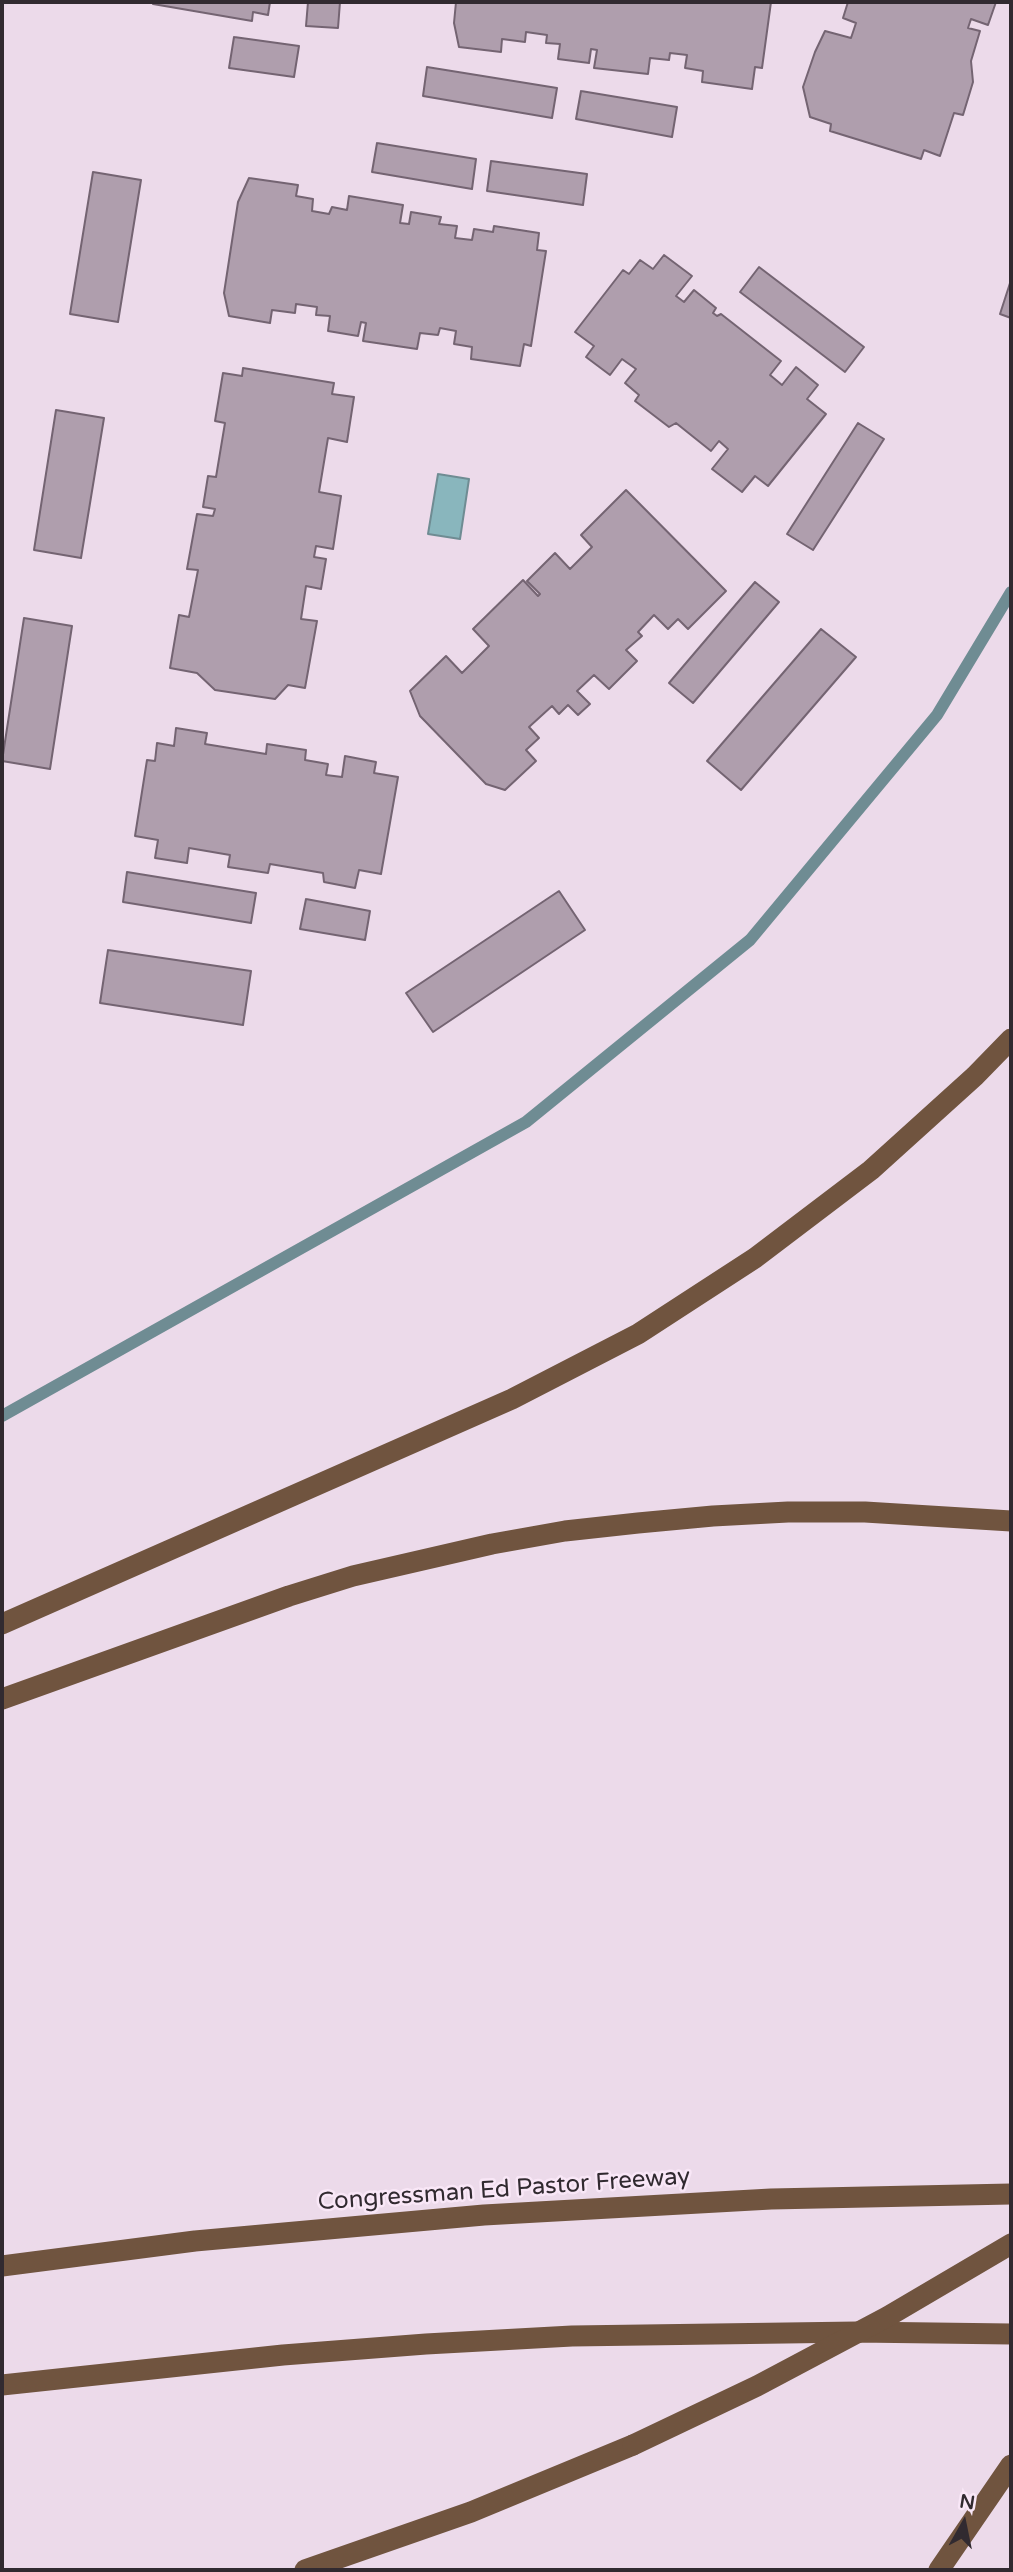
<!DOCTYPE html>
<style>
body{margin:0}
#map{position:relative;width:1013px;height:2572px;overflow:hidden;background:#ecdaea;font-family:"Varela Round",sans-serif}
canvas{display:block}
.frame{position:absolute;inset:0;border:4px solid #312a30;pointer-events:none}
.north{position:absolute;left:929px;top:2488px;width:70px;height:70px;-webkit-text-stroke:5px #f9e7f7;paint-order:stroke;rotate:9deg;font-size:19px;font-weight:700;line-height:28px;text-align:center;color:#312a30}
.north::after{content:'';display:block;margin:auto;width:24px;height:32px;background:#312a30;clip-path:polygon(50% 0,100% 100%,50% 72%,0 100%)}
</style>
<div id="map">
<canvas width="1013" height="2572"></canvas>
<div class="frame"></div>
<div class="north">N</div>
</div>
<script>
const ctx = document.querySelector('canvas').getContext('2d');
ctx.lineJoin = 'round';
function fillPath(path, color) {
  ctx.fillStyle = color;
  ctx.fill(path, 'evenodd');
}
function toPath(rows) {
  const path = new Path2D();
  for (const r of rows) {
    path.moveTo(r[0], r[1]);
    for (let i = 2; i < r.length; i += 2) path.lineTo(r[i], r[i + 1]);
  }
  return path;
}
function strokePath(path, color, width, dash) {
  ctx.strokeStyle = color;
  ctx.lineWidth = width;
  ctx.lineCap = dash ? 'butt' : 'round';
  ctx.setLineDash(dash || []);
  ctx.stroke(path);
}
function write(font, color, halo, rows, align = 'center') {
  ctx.font = font + ' "Varela Round",sans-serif';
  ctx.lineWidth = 5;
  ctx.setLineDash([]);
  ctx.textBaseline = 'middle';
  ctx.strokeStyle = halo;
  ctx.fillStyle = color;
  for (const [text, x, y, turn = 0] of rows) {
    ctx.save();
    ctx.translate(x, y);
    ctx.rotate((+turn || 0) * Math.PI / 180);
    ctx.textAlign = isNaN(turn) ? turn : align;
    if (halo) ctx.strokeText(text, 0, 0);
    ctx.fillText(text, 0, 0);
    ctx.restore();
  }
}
const water = toPath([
 [438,474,469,479,460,539,428,534,438,474]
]);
fillPath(water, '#89b6bd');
strokePath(water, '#6f8c93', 2);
strokePath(toPath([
 [2,1416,526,1122,750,940,937,715,1011,592]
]), '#6f8c93', 12);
const building = toPath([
 [153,2,270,2,268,15,253,12,252,21,153,4,153,2],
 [308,2,340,2,338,28,306,26,308,2],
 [456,2,771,2,762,68,755,67,752,89,702,82,703,71,685,68,687,55,670,53,669,60,650,58,648,74,594,68,597,50,591,49,589,63,558,59,560,44,546,43,547,35,526,32,525,42,502,39,501,52,459,47,454,23,456,2],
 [848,2,996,2,988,25,971,19,968,28,980,31,971,61,973,82,963,115,954,113,940,156,924,150,921,159,830,131,831,124,810,117,803,87,815,52,825,31,851,38,856,23,843,18,848,2],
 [234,37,299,46,294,77,229,68,234,37],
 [427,67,557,88,552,118,423,96,427,67],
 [581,91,677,107,672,137,576,119,581,91],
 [377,143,476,159,472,189,372,172,377,143],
 [491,161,587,174,583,205,487,191,491,161],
 [93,172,141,180,118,322,70,314,93,172],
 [249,178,298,185,296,196,313,199,312,211,329,214,332,207,347,210,349,196,403,205,400,223,409,224,411,212,441,217,439,224,457,226,455,238,472,240,474,229,493,232,494,226,539,233,537,250,546,251,531,346,524,344,520,366,471,359,472,347,454,344,456,331,440,328,438,335,420,333,417,349,363,341,366,323,361,322,358,336,328,331,330,316,316,315,317,307,296,304,295,313,272,310,270,323,229,316,224,293,238,202,249,178],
 [664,255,692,276,676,296,684,302,694,290,716,308,713,313,717,316,721,314,781,361,770,375,782,385,796,367,818,385,807,399,826,414,768,486,755,476,742,492,712,469,728,449,719,441,711,451,676,423,669,427,635,401,639,395,625,383,636,369,622,359,610,375,586,357,594,346,575,332,623,270,629,274,640,260,653,269,664,255],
 [759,267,864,347,845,372,740,292,759,267],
 [1011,280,1011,318,1000,314,1011,280],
 [243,368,334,383,332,394,354,397,347,442,328,438,319,492,341,496,333,549,316,546,314,557,326,559,321,589,306,586,301,619,317,621,305,688,288,685,275,699,215,690,197,673,170,668,179,615,189,617,198,570,187,569,197,514,213,516,215,509,203,507,208,476,216,477,225,423,215,421,223,373,242,376,243,368],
 [56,410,104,418,81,558,34,550,56,410],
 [858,423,884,439,813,550,787,534,858,423],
 [626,490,726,591,688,629,678,619,668,629,654,615,638,632,642,636,626,650,637,661,609,689,594,675,577,691,590,704,578,715,568,705,559,714,552,706,529,727,539,738,526,750,536,761,505,790,486,784,420,716,410,691,446,656,462,673,489,646,473,629,523,580,538,596,540,594,527,581,555,553,570,569,592,547,581,535,626,490],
 [755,582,779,602,693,703,669,683,755,582],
 [24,618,72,626,50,769,2,761,24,618],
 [821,629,856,657,741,790,707,761,821,629],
 [176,728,207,733,205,744,266,754,267,744,306,750,305,760,328,764,326,775,342,777,345,756,376,762,374,773,398,777,381,874,359,870,355,888,324,882,323,873,270,864,268,873,228,867,230,855,189,848,187,863,155,858,158,840,135,836,147,760,155,761,157,743,174,746,176,728],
 [127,872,256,893,251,923,123,902,127,872],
 [559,891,585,930,433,1032,406,993,559,891],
 [306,899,370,911,365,940,300,929,306,899],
 [108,950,251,971,243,1025,100,1003,108,950]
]);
fillPath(building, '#af9ead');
strokePath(building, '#746472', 2);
strokePath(toPath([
 [2,1624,512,1399,638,1334,755,1258,871,1170,975,1076,1011,1039],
 [2,1699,289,1596,353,1576,492,1544,565,1531,638,1523,713,1516,788,1512,865,1512,1011,1521],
 [2,2266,195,2241,484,2215,771,2199,1011,2194],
 [2,2385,283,2355,426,2344,572,2336,857,2332,1011,2334],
 [305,2570,471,2512,633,2445],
 [939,2570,1011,2465]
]), '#70543f', 21);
strokePath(toPath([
 [633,2445,757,2386,887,2317,1011,2244]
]), '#70543f', 21);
write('24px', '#312a30', '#f9e7f7', [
 ["Congressman Ed Pastor Freeway",504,2190,-4]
]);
</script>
